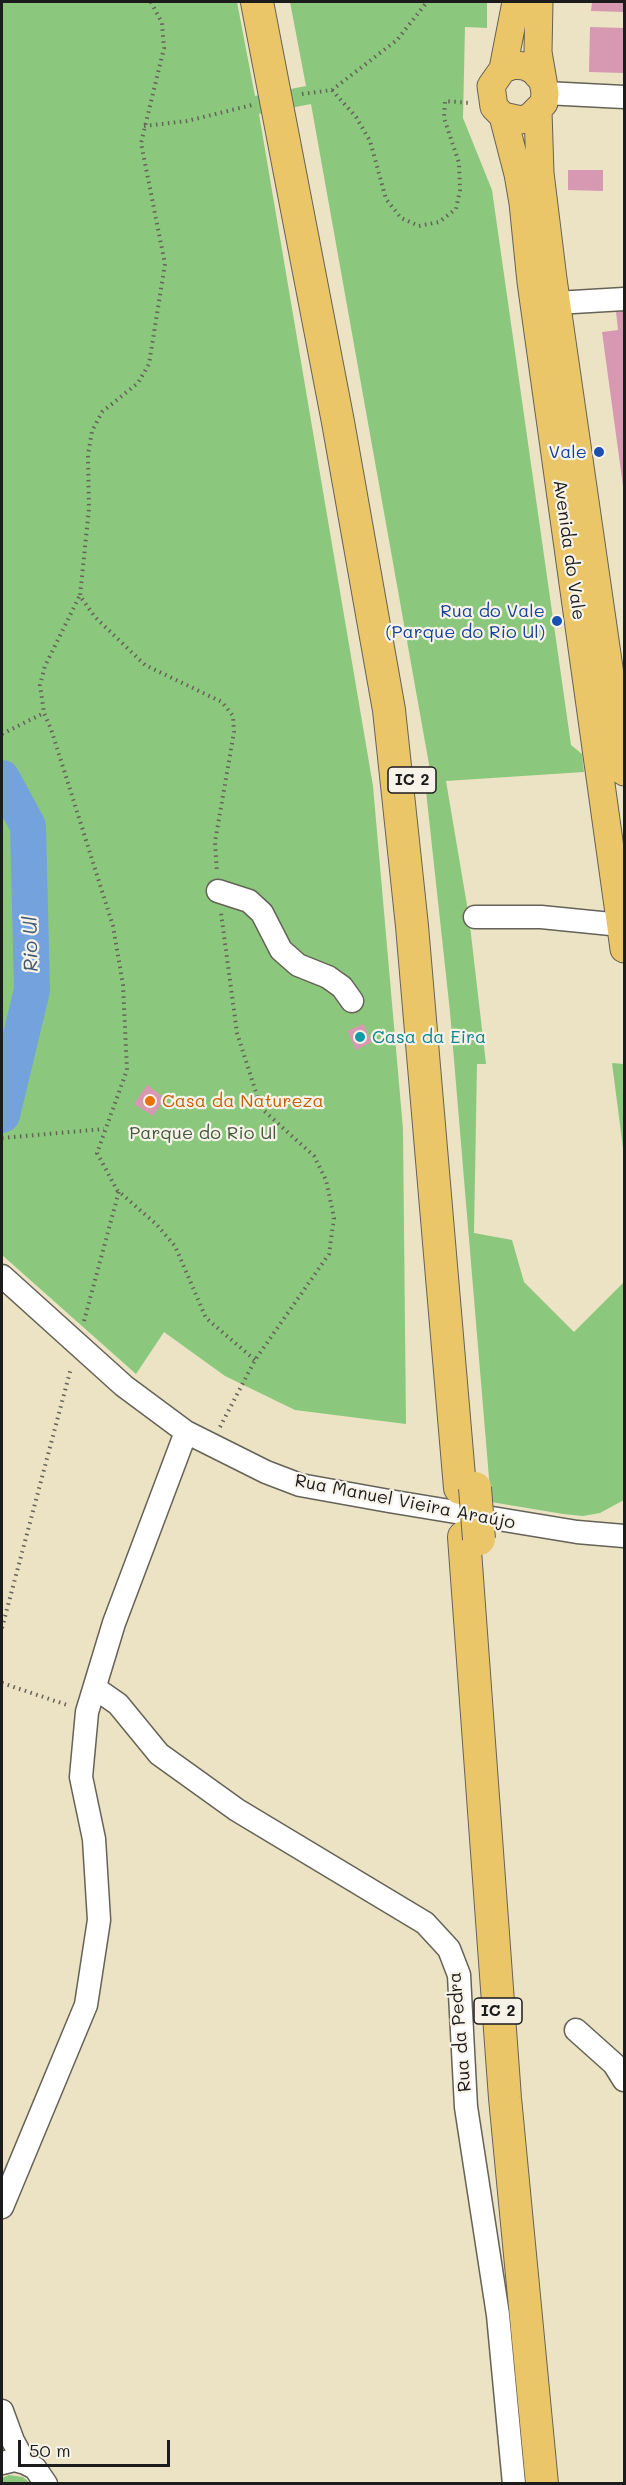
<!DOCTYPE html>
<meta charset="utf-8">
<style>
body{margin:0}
#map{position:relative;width:626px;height:2485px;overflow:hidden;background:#ece3c5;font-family:Mali,sans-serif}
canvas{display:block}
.frame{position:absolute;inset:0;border:3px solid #1c1c1c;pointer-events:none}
.scale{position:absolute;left:18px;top:2440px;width:152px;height:27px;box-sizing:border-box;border:3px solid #1c1c1c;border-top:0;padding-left:8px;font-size:18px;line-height:21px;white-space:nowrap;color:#1c1c1c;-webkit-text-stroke:4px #f7f3e8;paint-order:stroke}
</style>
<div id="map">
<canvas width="626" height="2485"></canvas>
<div class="frame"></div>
<div class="scale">50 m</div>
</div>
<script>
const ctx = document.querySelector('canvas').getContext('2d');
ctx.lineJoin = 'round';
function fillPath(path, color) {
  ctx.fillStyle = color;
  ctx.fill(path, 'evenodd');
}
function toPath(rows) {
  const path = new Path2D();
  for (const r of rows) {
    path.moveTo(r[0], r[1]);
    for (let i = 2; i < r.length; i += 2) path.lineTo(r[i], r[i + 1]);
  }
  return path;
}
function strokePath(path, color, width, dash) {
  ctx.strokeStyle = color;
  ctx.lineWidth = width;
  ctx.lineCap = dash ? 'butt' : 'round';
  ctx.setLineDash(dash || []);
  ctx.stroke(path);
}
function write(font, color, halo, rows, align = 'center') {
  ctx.font = font + ' Mali,sans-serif';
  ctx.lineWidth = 4.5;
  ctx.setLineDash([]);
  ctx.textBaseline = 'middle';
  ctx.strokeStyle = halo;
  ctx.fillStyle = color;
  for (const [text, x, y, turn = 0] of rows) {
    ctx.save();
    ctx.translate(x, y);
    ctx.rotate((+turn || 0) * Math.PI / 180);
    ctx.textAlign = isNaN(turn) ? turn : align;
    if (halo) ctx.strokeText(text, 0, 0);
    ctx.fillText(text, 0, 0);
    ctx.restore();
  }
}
fillPath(toPath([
 [2,2,237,2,255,96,306,86,290,2,487,2,487,28,465,27,463,118,492,190,571,745,582,754,584,772,446,781,469,917,486,1064,477,1064,474,1233,512,1240,524,1282,574,1332,624,1282,624,1500,600,1513,583,1516,563,1514,491,1502,450,1012,425,782,432,781,311,104,259,114,373,786,403,1129,406,1424,295,1410,225,1376,164,1332,136,1374,2,1255],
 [612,1063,624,1064,624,1156],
 [9,2475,23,2477,30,2483,2,2483,2,2478]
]), '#8bc87e');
strokePath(toPath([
 [2,778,28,826,32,990,2,1115]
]), '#73a2dd', 36);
fillPath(toPath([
 [592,2,624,2,624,12,591,11],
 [590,27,624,28,624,73,589,72],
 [568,170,603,170,603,191,568,190],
 [624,310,624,486,623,486,602,332,618,330,616,312],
 [363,1024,372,1042,356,1050,347,1031],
 [147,1085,165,1098,153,1116,134,1104]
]), '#d799b2');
const minor = toPath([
 [545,93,624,97],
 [556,303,624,299],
 [218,891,249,901,262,913,281,950,298,965,328,977,342,987,352,1001],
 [475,917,541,917,621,925],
 [2,1276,124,1386,186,1432,266,1472,300,1485,389,1501,577,1532,624,1536],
 [95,1688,118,1704,159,1754,237,1810,425,1923,449,1949,459,1975,466,2107,498,2315,514,2484],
 [576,2030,614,2064,624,2080],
 [2,2207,86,2005,99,1920,94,1839,81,1777,87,1712,114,1623,186,1432],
 [2,2411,13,2441,25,2463],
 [2,2463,14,2460,25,2463,35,2468,46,2484]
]);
const major = toPath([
 [539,2,538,52,545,93,544,103,530,117,521,120,503,116,494,107,491,86,503,69,514,65,524,66,533,70,543,81],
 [503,69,516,2],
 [538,111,540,173,553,279,624,772],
 [503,116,518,174,523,203,531,282,624,949]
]);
const highway = toPath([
 [257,2,338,422,389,710,412,926,460,1488],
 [464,1537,505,2098,542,2484]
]);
strokePath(minor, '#656257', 25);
strokePath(major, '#656257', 29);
strokePath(highway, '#656257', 34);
strokePath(toPath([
 [151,2,162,23,164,48,141,143,165,264,149,364,138,383,102,412,92,431,88,455,89,508,80,596,95,617,145,665,222,702,233,716,234,732,215,842,217,873],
 [332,90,356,117,370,141,386,199,401,218,419,226,439,222,456,209,460,190,459,163,444,118,445,101,470,103],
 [302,94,332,90,397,40,427,2],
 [144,126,187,121,252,105],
 [79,597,45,666,40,685,44,713,51,729,113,926,123,985,127,1070,97,1153,117,1190,156,1224,175,1246,206,1318,255,1360],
 [2,734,44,713],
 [2,1138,104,1129],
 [84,1321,119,1191],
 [220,1427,255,1360,329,1254,334,1218,326,1180,314,1156,261,1108,237,1033,221,913],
 [2,1628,71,1368],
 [2,1683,70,1706]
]), '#656257', 4, [1.5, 4.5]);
strokePath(minor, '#fff', 22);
strokePath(major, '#ebc669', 27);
strokePath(highway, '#ebc669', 32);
const highwayBridge = toPath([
 [475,1488,479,1539]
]);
strokePath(highwayBridge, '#656257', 34, []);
strokePath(highwayBridge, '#ebc669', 32);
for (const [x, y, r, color] of [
 [599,452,6,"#1a4fb4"],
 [557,621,6,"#1a4fb4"],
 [360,1037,6,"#0f9aa8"],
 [150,1101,6,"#e8710a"]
]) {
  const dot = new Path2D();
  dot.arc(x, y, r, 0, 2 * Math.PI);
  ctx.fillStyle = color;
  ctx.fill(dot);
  strokePath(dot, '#f7f3e8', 2);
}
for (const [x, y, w] of [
 [412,780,48],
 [498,2011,48]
]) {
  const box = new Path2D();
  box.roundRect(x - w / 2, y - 13, w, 26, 4.5);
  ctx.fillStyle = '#f7f3e8';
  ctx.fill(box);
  strokePath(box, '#1c1c1c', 1.5);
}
write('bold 16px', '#1c1c1c', null, [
 ["IC 2",412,780],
 ["IC 2",498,2011]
]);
write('18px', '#164399', '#f7f3e8', [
 ["Vale",587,452],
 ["Rua do Vale",545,611],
 ["(Parque do Rio Ul)",545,632]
], 'right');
write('18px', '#1c1c1c', '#f7f3e8', [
 ["Avenida do Vale",569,550,82],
 ["Rua Manuel Vieira Araújo",405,1502,11],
 ["Rua da Pedra",460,2032,-95]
]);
write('18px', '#0d838f', '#f7f3e8', [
 ["Casa da Eira",372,1037]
], 'left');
write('18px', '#c56008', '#f7f3e8', [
 ["Casa da Natureza",162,1101]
], 'left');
write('18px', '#43583e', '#f7f3e8', [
 ["Parque do Rio Ul",203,1133]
]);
write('italic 20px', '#435873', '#f7f3e8', [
 ["Rio Ul",31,944,-91]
]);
</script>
